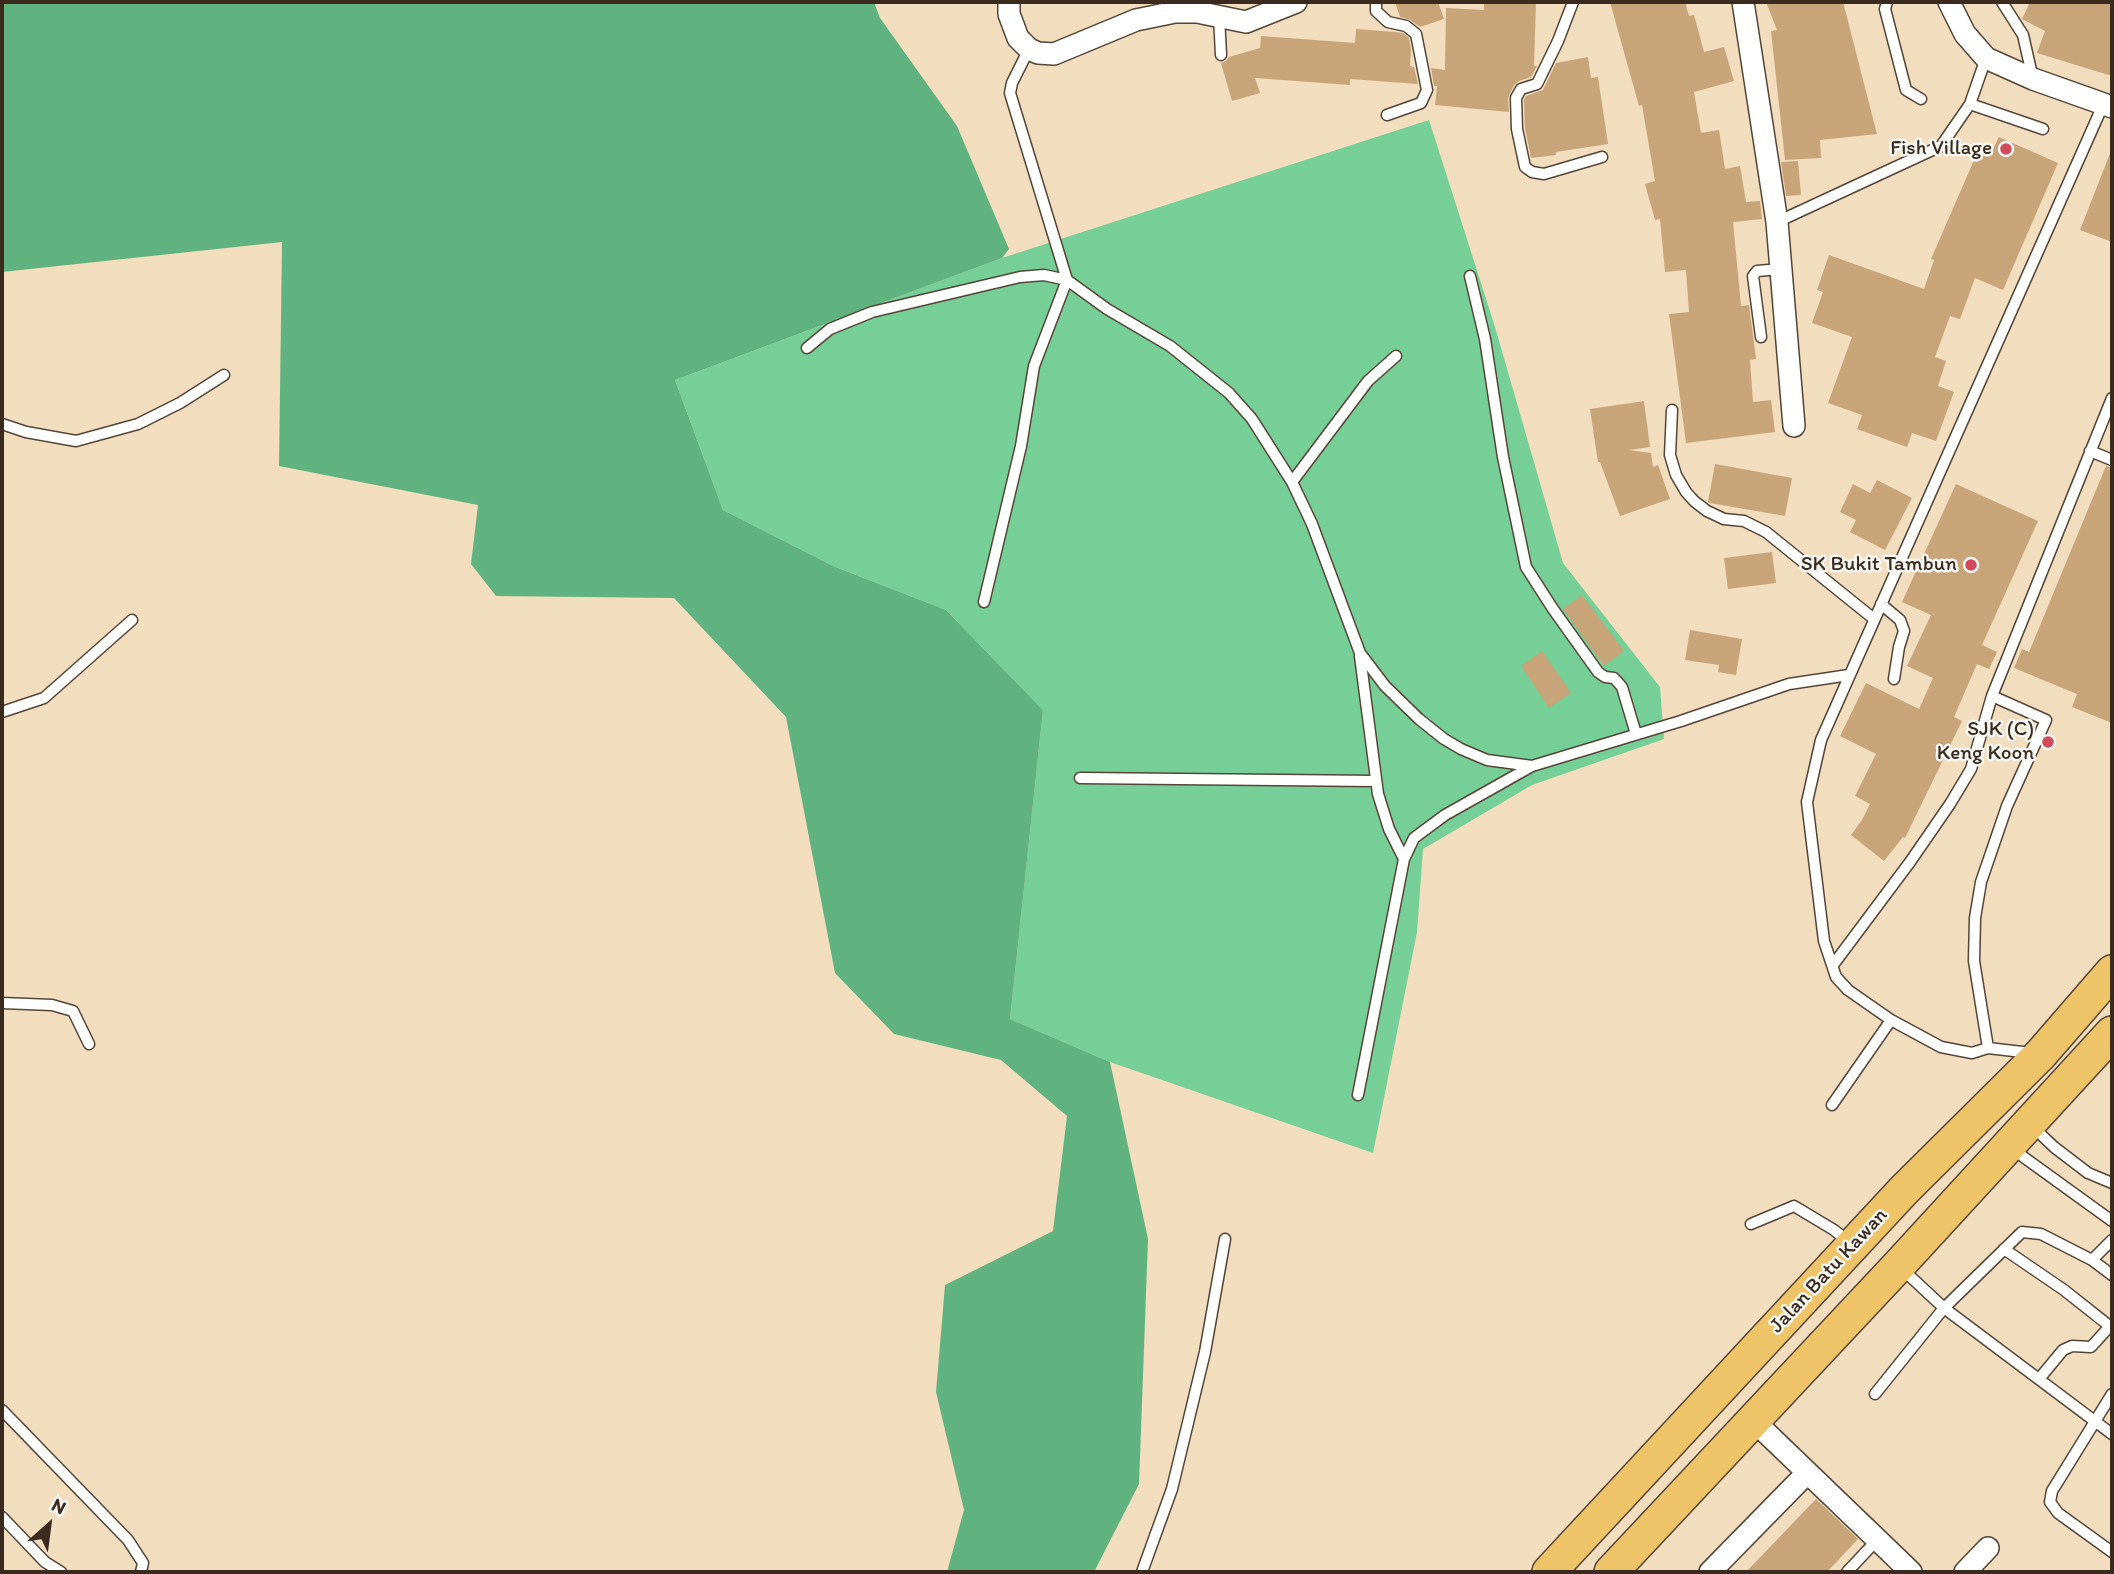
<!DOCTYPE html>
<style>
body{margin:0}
#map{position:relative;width:2114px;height:1574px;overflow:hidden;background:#f2ddbf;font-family:Itim,sans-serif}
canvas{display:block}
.frame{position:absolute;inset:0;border:4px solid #3b2a1e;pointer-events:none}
.north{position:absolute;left:14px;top:1490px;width:70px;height:70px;-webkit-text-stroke:5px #f6f6f2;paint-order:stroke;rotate:28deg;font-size:19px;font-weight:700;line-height:28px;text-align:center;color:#3b2a1e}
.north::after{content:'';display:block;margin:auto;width:24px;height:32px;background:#3b2a1e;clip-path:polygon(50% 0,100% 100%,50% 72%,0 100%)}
</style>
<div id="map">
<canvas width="2114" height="1574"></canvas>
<div class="frame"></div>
<div class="north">N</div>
</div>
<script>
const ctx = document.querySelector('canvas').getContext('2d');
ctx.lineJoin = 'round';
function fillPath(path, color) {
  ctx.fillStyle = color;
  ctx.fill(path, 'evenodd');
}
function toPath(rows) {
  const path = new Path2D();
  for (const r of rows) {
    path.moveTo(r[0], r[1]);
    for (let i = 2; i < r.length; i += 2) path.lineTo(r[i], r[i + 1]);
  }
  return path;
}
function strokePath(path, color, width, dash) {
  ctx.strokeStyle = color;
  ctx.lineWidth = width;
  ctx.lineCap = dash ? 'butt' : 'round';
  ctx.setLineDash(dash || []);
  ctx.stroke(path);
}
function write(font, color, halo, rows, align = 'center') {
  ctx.font = font + ' Itim,sans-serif';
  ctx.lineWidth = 5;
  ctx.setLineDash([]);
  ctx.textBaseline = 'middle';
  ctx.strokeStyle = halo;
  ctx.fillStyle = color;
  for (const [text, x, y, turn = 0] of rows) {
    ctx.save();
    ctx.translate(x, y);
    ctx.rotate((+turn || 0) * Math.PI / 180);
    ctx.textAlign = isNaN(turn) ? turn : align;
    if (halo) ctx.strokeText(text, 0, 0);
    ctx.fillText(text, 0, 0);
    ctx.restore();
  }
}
fillPath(toPath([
 [1429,120,1495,327,1563,563,1660,687,1664,739,1532,785,1423,849,1417,932,1373,1153,1110,1062,1010,1019,1043,710,946,610,833,566,723,510,675,380,1002,258]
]), '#75cf96');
fillPath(toPath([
 [2,2,874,2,880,18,957,126,1009,249,1002,258,675,380,723,510,833,566,946,610,1043,710,1010,1019,1110,1062,1148,1239,1139,1484,1094,1572,947,1572,964,1510,936,1392,945,1285,1053,1231,1067,1116,1001,1060,894,1034,835,973,786,717,674,598,496,596,471,564,478,505,279,466,282,242,2,272]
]), '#60b27f');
fillPath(toPath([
 [1395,2,1438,2,1444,19,1420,27,1410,20,1400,17],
 [1484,2,1536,2,1534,66,1537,66,1531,77,1519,81,1514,85,1508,98,1509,112,1435,105,1437,86,1434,86,1431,68,1445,70,1446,8,1484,10],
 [1610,2,1685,2,1689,16,1694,15,1704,52,1724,47,1734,81,1694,92,1701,133,1719,130,1725,169,1740,166,1746,202,1760,201,1762,219,1733,222,1741,306,1749,305,1756,359,1750,360,1753,402,1771,400,1775,432,1686,443,1669,314,1689,312,1686,270,1665,272,1660,219,1655,220,1645,184,1655,181,1642,105,1639,106],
 [1766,2,1843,2,1877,134,1820,140,1821,158,1785,160,1771,31,1777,30],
 [2030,2,2112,2,2112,76,2037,53,2045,31,2022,19],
 [1356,29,1395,32,1403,33,1409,38,1411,50,1410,66,1414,67,1418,84,1350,79,1350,85,1255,78,1260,93,1232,101,1221,63,1226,61,1229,57,1260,48,1261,36,1355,43],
 [1588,57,1591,78,1598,77,1608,144,1556,152,1556,155,1531,158,1525,128,1524,100,1526,96,1543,90,1556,63],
 [1999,137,2058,163,2003,290,1975,278,1960,319,1950,316,1935,357,1946,361,1938,386,1954,392,1936,441,1912,433,1907,447,1857,429,1862,415,1828,403,1852,337,1812,323,1823,292,1817,290,1829,255,1924,289,1934,260,1931,259,1981,144,1993,149],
 [2111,151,2112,152,2112,242,2080,230],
 [1798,161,1801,195,1786,196,1781,162],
 [1644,401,1650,447,1629,450,1651,453,1653,467,1658,465,1670,499,1620,516,1600,462,1598,462,1590,409],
 [1715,464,1792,478,1785,516,1710,503,1708,502],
 [2106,466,2112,468,2112,723,2072,707,2077,694,2014,668,2022,649,2029,652],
 [1877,480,1912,498,1885,550,1850,532,1856,520,1840,512,1853,484,1870,493],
 [1956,484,2038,521,1982,645,1997,652,1989,669,1977,664,1954,717,1962,721,1905,838,1903,837,1884,861,1851,835,1862,820,1870,804,1855,796,1876,754,1840,736,1866,683,1919,709,1933,678,1907,666,1931,615,1902,602],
 [1772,552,1776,583,1728,589,1724,558],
 [1582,595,1624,651,1604,666,1563,609],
 [1690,630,1742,639,1736,675,1718,672,1719,665,1685,660],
 [1542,651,1571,693,1549,708,1521,666],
 [1816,1499,1858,1539,1827,1572,1746,1572]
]), '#c7a579');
const lane = toPath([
 [1376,2,1376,11,1388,22,1406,26,1416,34,1427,90,1421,103,1387,115],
 [1573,2,1558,41,1537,84,1521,89,1516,98,1517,129,1525,167,1532,172,1544,174,1602,157],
 [1887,2,1885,9,1906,90,1921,99],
 [2002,2,2023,35,2033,79],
 [1219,16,1221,55],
 [1970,104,2043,129],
 [1777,222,1941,146,1970,104,1986,58],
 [1470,276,1485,339,1503,457,1526,567,1553,609,1598,672,1605,677,1614,678,1622,687,1636,734],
 [1761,337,1753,276,1757,271,1781,269],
 [807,348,830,329,872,312,1020,277,1044,275,1067,280,1107,309,1170,346,1229,393,1252,419,1292,482,1312,524,1360,653,1385,686,1419,719,1444,739,1461,749,1487,760,1532,766,1681,721,1789,684,1849,675],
 [1672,410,1670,455,1676,475,1686,492,1694,501,1707,511,1724,519,1744,521,1766,532,1874,619],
 [2,424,26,432,76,441,138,424,180,403,224,375],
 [2090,451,2112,460],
 [1292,482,1368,381,1396,356],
 [984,602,1021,446,1034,366,1067,280,1010,93,1012,83,1029,49],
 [1881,604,1900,620,1904,631,1899,647,1894,679],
 [1360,656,1378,794,1389,829,1404,859],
 [1992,696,2046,720,2007,806,1981,882,1975,918,1974,961,1988,1048,2031,1053],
 [2,712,44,698,132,620],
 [1080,778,1376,781],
 [1833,965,1910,862,1950,804,1971,769,1992,696,2112,398],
 [2,1003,52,1005,73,1011,89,1044],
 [1988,1048,1972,1053,1941,1047,1891,1020,1848,990,1836,977,1824,941,1807,802,1821,740,2103,105],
 [1358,1095,1404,859,1414,838,1445,815,1532,766],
 [1832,1105,1891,1020],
 [2031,1125,2054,1147,2088,1173,2112,1183],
 [2011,1148,2112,1221],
 [1751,1224,1794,1206,1834,1230,1850,1243],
 [2004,1249,2064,1290,2112,1328],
 [2092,1260,2112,1275],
 [1900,1267,1944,1308,2112,1434],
 [2039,1379,2063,1350,2072,1346,2091,1347,2110,1326],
 [1875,1394,1944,1308,2022,1232,2041,1234,2092,1260,2112,1240],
 [2112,1394,2052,1491,2050,1502,2058,1513,2112,1552],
 [2,1410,128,1540,143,1563,141,1572],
 [2,1517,45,1562,61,1572],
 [1142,1572,1172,1489,1205,1352,1225,1239],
 [1847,1572,1877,1540]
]);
const street = toPath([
 [1009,2,1009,14,1018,38,1029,49,1038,53,1054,54,1136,20,1175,12,1197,12,1246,22,1296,2],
 [1743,2,1777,222,1794,426],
 [1949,2,1965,34,1986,58,2033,79,2112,107],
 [1754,1421,1911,1572],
 [1710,1572,1807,1473],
 [1965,1572,1988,1548]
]);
const primary = toPath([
 [1549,1572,1904,1190,2041,1054,2112,972],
 [1611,1572,1898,1266,2112,1033]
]);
strokePath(lane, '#564536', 13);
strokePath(street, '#564536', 24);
strokePath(primary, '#564536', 36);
strokePath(lane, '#fff', 10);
strokePath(street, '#fff', 21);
strokePath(primary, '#efc469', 33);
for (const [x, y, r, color] of [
 [2006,149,7,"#d1495b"],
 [1971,565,7,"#d1495b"],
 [2048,742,7,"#d1495b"]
]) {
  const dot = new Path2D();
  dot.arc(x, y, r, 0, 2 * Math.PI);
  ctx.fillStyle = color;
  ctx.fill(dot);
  strokePath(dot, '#f6f6f2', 2.5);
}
write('21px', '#3b2a1e', '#f6f6f2', [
 ["Fish Village",1992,149],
 ["SK Bukit Tambun",1957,565],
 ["SJK (C)",2034,730],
 ["Keng Koon",2034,754]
], 'right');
write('21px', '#3b2a1e', '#f6f6f2', [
 ["Jalan Batu Kawan",1829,1271,-47]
]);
</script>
